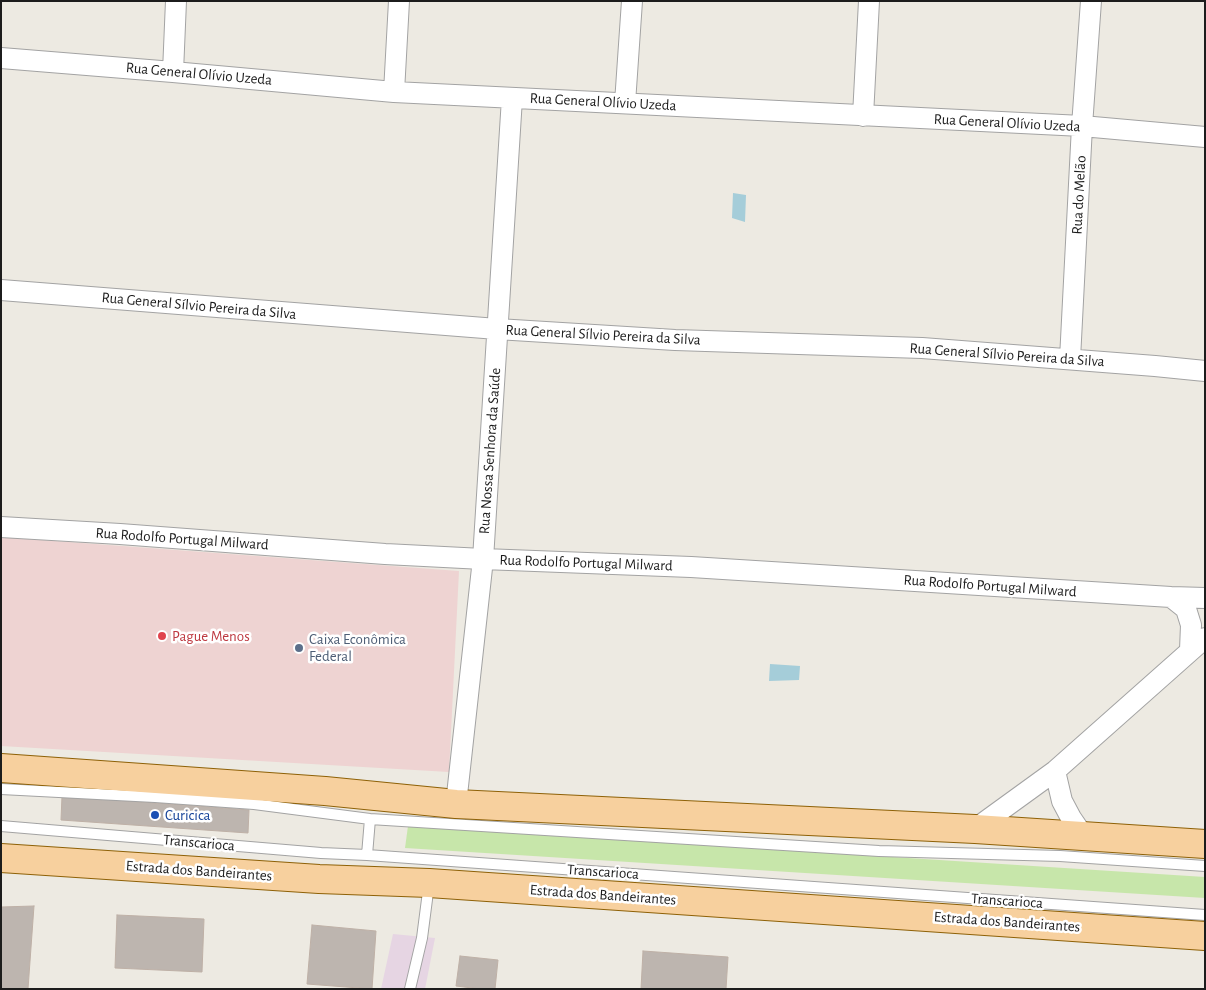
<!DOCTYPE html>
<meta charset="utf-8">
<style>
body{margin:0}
#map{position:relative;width:1206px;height:990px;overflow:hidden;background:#edeae2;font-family:"Alegreya Sans",sans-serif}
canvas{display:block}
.frame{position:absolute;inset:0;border:2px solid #1c1c1c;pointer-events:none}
</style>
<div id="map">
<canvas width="1206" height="990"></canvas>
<div class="frame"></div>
</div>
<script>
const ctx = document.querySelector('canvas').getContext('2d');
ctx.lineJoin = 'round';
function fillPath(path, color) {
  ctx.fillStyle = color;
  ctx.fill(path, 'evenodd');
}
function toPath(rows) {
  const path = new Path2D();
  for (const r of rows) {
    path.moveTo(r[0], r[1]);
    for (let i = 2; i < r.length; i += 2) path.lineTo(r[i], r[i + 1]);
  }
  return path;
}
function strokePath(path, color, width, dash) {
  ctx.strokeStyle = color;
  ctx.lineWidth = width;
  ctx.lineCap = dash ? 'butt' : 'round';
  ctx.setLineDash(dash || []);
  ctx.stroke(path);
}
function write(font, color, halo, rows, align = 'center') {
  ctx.font = font + ' "Alegreya Sans",sans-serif';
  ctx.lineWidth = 5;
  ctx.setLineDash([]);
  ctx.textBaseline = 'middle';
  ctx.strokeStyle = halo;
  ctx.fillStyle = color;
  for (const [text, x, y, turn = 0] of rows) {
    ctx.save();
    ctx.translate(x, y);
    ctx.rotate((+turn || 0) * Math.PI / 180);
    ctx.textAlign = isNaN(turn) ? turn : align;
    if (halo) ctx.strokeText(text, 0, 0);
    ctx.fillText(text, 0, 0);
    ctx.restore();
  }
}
fillPath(toPath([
 [1,537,459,571,449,772,1,746]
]), '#eed3d2');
fillPath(toPath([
 [393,934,435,938,425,989,381,989]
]), '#e6d5e3');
fillPath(toPath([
 [408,826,1205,877,1205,898,405,848]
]), '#c7e6aa');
fillPath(toPath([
 [733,193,746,195,745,222,732,218],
 [770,664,800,666,799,680,769,681]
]), '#a5cdd9');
const building = toPath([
 [62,796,249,810,248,833,61,820,62,796],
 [34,906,28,989,1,989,1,907,34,906],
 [117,915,204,919,202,972,115,968,117,915],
 [312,925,376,931,372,989,307,984,312,925],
 [643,951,728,957,726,989,641,989,643,951],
 [460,956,498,960,495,989,480,989,456,986,460,956]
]);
fillPath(building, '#bdb5af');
strokePath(building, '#beb0a6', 1);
const lane = toPath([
 [1,789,155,797,254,804,370,819,879,851,1060,856,1205,866],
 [1,826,321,853,367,855,1205,915],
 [367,855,370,819],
 [410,989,422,938,429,884]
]);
const street = toPath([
 [1,58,173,72,394,92,1082,126,1205,137],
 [173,72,176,1],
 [394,92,399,1],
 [625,103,632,1],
 [863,116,869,1],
 [1,290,497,329,675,340,922,348,1155,366,1205,371],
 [1070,359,1082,126,1091,1],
 [1,527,120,534,385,554,483,559,691,567,1171,597,1205,598],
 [1171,597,1186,609,1191,625,1190,650],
 [1055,771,1062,801,1071,818,1084,837],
 [456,804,483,559,512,98],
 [975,829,1055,771,1205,638]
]);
const primary = toPath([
 [1,768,325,791,456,804,975,829,1205,844],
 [1,858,319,879,429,883,1205,936]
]);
strokePath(lane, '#a3a3a3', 12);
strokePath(street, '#a3a3a3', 22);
strokePath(primary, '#8e6107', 30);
strokePath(lane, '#fff', 10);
strokePath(street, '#fff', 20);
strokePath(primary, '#f7d09e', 28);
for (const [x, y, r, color] of [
 [162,636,5,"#e0444e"],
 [299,648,5,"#5c6f8a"],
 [155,815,5,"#1a4fb4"]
]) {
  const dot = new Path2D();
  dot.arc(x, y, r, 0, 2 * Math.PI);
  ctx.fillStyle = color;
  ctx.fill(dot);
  strokePath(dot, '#fff', 2);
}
write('15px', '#1c1c1c', '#fff', [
 ["Rua General Olívio Uzeda",199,74,5],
 ["Rua General Olívio Uzeda",603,102,3],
 ["Rua General Olívio Uzeda",1007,123,3],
 ["Rua do Melão",1079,195,-87],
 ["Rua General Sílvio Pereira da Silva",199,306,5],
 ["Rua General Sílvio Pereira da Silva",603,335,3],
 ["Rua General Sílvio Pereira da Silva",1007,355,4],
 ["Rua Nossa Senhora da Saúde",490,451,-86],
 ["Rua Rodolfo Portugal Milward",182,539,4],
 ["Rua Rodolfo Portugal Milward",586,563,2],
 ["Rua Rodolfo Portugal Milward",990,586,4],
 ["Transcarioca",199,843,5],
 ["Estrada dos Bandeirantes",199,871,4],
 ["Transcarioca",603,872,4],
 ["Estrada dos Bandeirantes",603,895,4],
 ["Transcarioca",1007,901,4],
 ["Estrada dos Bandeirantes",1007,922,4]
]);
write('15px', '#be3a42', '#fff', [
 ["Pague Menos",172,636]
], 'left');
write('15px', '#4e5e75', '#fff', [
 ["Caixa Econômica",309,639],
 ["Federal",309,656]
], 'left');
write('15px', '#164399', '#fff', [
 ["Curicica",165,815]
], 'left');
</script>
